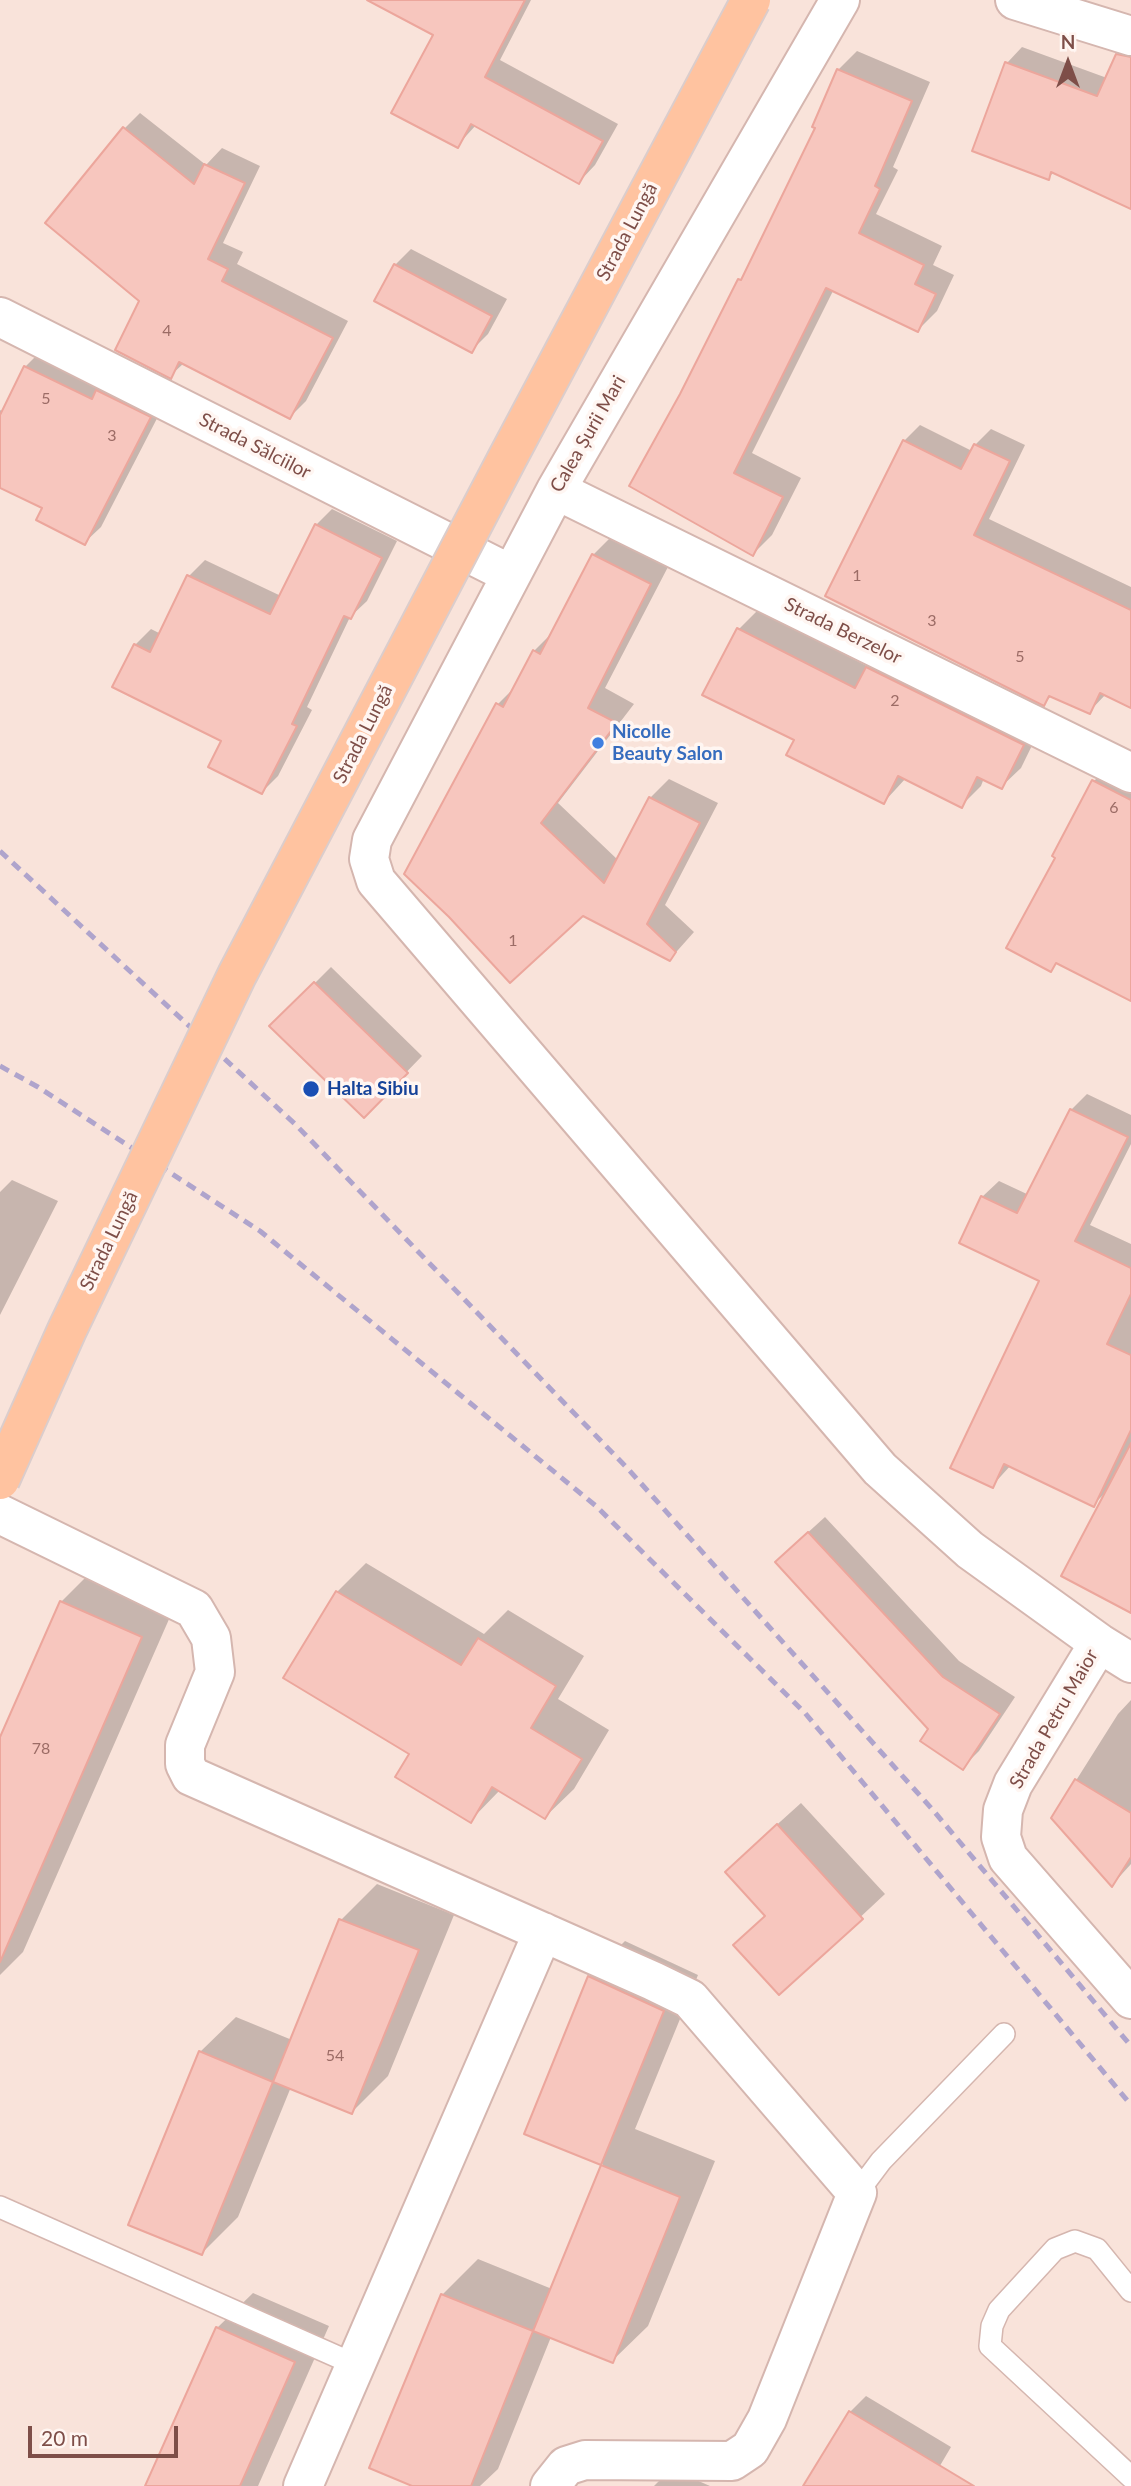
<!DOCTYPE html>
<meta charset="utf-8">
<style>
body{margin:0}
#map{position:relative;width:1131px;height:2486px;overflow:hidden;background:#fff1e9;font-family:Lato,sans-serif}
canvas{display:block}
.north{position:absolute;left:1033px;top:28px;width:70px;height:70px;-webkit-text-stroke:5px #fff6f2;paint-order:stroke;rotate:0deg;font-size:19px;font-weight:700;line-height:28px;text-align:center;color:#7e4e48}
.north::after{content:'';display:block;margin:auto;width:24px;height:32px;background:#7e4e48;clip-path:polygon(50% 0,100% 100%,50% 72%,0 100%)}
.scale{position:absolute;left:28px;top:2426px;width:150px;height:32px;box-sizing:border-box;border:4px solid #7e4e48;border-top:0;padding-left:9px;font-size:21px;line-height:24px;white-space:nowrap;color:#7e4e48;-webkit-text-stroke:5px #fff6f2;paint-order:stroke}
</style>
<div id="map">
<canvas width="1131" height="2486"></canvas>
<div class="north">N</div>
<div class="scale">20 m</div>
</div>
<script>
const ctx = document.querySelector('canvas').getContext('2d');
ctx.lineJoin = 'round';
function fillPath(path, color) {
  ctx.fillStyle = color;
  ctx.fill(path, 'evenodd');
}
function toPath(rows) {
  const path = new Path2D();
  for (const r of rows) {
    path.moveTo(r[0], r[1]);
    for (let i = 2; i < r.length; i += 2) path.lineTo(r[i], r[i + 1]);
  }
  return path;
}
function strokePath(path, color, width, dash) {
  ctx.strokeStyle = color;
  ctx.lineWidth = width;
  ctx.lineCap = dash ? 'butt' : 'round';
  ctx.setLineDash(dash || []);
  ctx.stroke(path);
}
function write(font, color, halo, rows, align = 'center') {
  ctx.font = font + ' Lato,sans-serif';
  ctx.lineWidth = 7;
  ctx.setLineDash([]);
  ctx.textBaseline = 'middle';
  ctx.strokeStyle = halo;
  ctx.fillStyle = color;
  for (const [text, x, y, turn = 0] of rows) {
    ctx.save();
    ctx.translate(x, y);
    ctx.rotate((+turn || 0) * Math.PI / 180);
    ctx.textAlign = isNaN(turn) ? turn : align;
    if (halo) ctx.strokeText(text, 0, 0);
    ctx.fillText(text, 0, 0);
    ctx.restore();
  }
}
fillPath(toPath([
 [0,0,1131,0,1131,2486,0,2486]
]), '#f9e3da');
fillPath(toPath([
 [421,0,531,0,500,60,618,124,595,165,579,182,476,125,457,146,435,34],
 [1022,47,1107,78,1112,68,1128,52,1131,54,1131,209,1054,172,1048,178,1007,63],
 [857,51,930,82,893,167,898,170,876,214,942,246,933,265,954,275,937,311,918,330,834,289,752,453,801,478,772,535,753,554,682,395,740,280,746,274,817,127,815,126,838,70],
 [140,113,206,165,222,148,260,166,223,243,243,252,237,264,348,321,306,401,290,417,184,363,170,376,141,300,124,129],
 [411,249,507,299,488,334,471,351,395,265],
 [41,351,166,401,101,527,84,543,45,507,0,486,0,410,3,412,25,367],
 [920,425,972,451,975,445,991,429,1025,445,989,519,1131,587,1131,706,1106,694,1089,712,1052,695,1044,704,904,441],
 [332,509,397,541,367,601,350,617,307,707,312,710,278,776,262,792,224,740,135,645,151,629,161,634,189,576,205,560,281,596,316,525],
 [612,536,669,565,605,688,634,704,558,803,618,860,650,798,669,779,718,803,665,905,694,932,670,959,582,914,510,980,498,704,514,688,534,651,554,631,593,555],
 [758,610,869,667,887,649,1042,725,1021,768,1001,787,984,778,981,786,961,806,906,778,884,802,796,739,739,629],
 [1110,765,1131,776,1131,999,1058,962,1051,970,1058,858,1094,781],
 [331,967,422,1056,364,1116,272,1026],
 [1087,1094,1131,1115,1131,1144,1090,1225,1131,1244,1131,1611,1107,1491,1094,1504,1011,1465,992,1486,1041,1280,982,1197,999,1181,1029,1195,1071,1110],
 [12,1180,58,1201,0,1315,0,1192],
 [825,1517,959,1661,1015,1697,979,1751,963,1767,930,1729,793,1546],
 [366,1563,484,1634,508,1610,584,1656,558,1699,609,1730,574,1789,545,1817,500,1790,471,1820,412,1753,285,1677,337,1592],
 [97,1566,177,1601,23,1952,0,1975,0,1741,61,1602],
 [1131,1700,1131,1864,1112,1885,1053,1817,1118,1714],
 [801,1803,885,1894,779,1993,735,1945,766,1915,750,1849],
 [377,1884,454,1915,388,2076,352,2112,291,2087,238,2217,202,2253,200,2052,236,2017,292,2040,341,1920],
 [625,1941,698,1975,635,2129,715,2161,648,2326,612,2361,551,2337,498,2469,480,2486,417,2486,442,2295,478,2259,552,2289,603,2164,526,2133,589,1977],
 [253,2293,329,2326,258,2486,147,2486,217,2328],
 [866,2396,951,2447,928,2486,820,2486,850,2412],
 [671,2469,710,2486,654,2486]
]), '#0003');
const building = toPath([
 [367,0,525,0,485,77,603,141,579,184,471,124,458,148,391,113,433,35,367,0],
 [1116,54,1131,57,1131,209,1051,172,1049,180,972,151,1005,62,1097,96,1116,54],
 [837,69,912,101,875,186,880,189,859,233,924,265,915,284,936,294,918,332,826,288,734,473,783,497,753,556,629,486,680,394,738,279,741,280,815,128,812,127,837,69],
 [123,127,194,184,204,164,245,183,208,259,228,269,222,281,333,338,290,419,179,362,171,379,115,350,139,301,45,223,123,127],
 [394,264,492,316,472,353,374,301,394,264],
 [24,366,92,399,96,390,151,417,85,545,36,520,42,508,0,488,0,415,24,366],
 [903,440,961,469,974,444,1010,461,974,535,1131,610,1131,708,1100,693,1090,714,1049,696,1044,706,825,596,903,440],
 [315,524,382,558,351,619,344,616,292,724,297,726,262,794,208,767,221,741,112,687,134,644,150,652,187,575,270,614,315,524],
 [592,554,651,584,588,708,617,723,541,823,604,883,649,797,700,823,647,924,676,952,670,961,583,916,510,983,449,917,404,874,496,703,503,707,533,650,540,654,592,554],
 [737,628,855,688,866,667,1024,745,1002,789,977,777,962,808,898,776,884,804,786,755,794,740,702,695,737,628],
 [1092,780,1131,800,1131,1001,1056,963,1051,972,1006,948,1055,858,1052,856,1092,780],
 [314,982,408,1073,364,1118,269,1026,314,982],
 [1070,1109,1128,1137,1075,1241,1131,1268,1131,1294,1107,1344,1131,1355,1131,1430,1094,1507,1004,1464,993,1488,950,1468,1039,1281,959,1243,981,1196,1017,1213,1070,1109],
 [1131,1443,1131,1613,1061,1576,1131,1443],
 [808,1532,943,1677,1000,1714,963,1770,920,1741,928,1729,775,1562,808,1532],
 [336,1591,461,1665,478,1638,556,1686,531,1728,582,1759,545,1819,492,1787,471,1823,395,1777,409,1754,283,1678,336,1591],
 [60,1601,142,1637,0,1962,0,1737,60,1601],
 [1075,1779,1131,1813,1131,1857,1112,1887,1051,1818,1075,1779],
 [777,1824,863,1919,779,1995,733,1945,765,1916,725,1872,777,1824],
 [339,1919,419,1950,352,2114,273,2082,339,1919],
 [588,1976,664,2011,601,2165,524,2134,588,1976],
 [199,2051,273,2082,202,2255,128,2225,199,2051],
 [601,2165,680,2197,613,2363,533,2331,601,2165],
 [441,2294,533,2331,471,2486,412,2486,369,2468,441,2294],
 [216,2327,295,2362,240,2486,145,2486,216,2327],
 [849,2411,974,2486,803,2486,849,2411]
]);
fillPath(building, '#f7c6be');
strokePath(building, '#eca69c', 2);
const lane = toPath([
 [857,2193,881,2161,1004,2034],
 [0,2207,356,2365],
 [1131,2291,1097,2249,1075,2241,1055,2249,999,2310,992,2326,990,2346,1131,2477]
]);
const street = toPath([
 [840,0,556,490,372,840,369,859,376,881,880,1469,970,1550,1099,1643,1131,1663],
 [1015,0,1131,36],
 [0,317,510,574],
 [556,490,1131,773],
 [0,1514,194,1609,211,1638,215,1672,185,1745,185,1764,191,1776,653,1981,690,1999,857,2193,767,2419,750,2449,732,2461,585,2460,566,2466,550,2486],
 [1099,1643,1013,1784,1003,1810,1001,1837,1008,1858,1131,1999],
 [303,2486,543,1932]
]);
strokePath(lane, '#d5b6af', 24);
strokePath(street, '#d5b6af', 42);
strokePath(lane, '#fff', 21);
strokePath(street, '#fff', 38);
strokePath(toPath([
 [0,851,295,1124,629,1470,932,1809,1131,2046],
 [0,1066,38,1087,260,1231,596,1506,805,1713,1131,2105]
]), '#afa4cc', 5, [10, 7]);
const primaryBridge = toPath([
 [0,1480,67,1330,237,975,508,457,751,0]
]);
strokePath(primaryBridge, '#dbcdcc', 42, []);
strokePath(primaryBridge, '#ffc3a0', 38);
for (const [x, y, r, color] of [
 [598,743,7,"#3f7fe0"],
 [311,1089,9,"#1a4fb4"]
]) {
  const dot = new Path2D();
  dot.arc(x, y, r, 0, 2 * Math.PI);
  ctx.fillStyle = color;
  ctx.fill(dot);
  strokePath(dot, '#fff6f2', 2.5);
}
write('16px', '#9c6c66', null, [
 ["4",167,331],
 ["5",46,399],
 ["3",112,436],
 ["1",857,576],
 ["3",932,621],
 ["5",1020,657],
 ["2",895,701],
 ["6",1114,808],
 ["1",513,941],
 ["78",41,1749],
 ["54",335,2056]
]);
write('19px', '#7e4e48', '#fff6f2', [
 ["Strada Lungă",627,232,-62],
 ["Calea Șurii Mari",588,434,-60],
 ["Strada Sălciilor",255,446,27],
 ["Strada Berzelor",843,631,26],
 ["Strada Lungă",363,734,-63],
 ["Strada Lungă",109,1241,-64],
 ["Strada Petru Maior",1054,1719,-60]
]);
write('bold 19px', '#366cbe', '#fff6f2', [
 ["Nicolle",612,732],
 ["Beauty Salon",612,754]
], 'left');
write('bold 19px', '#164399', '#fff6f2', [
 ["Halta Sibiu",327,1089]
], 'left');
</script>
